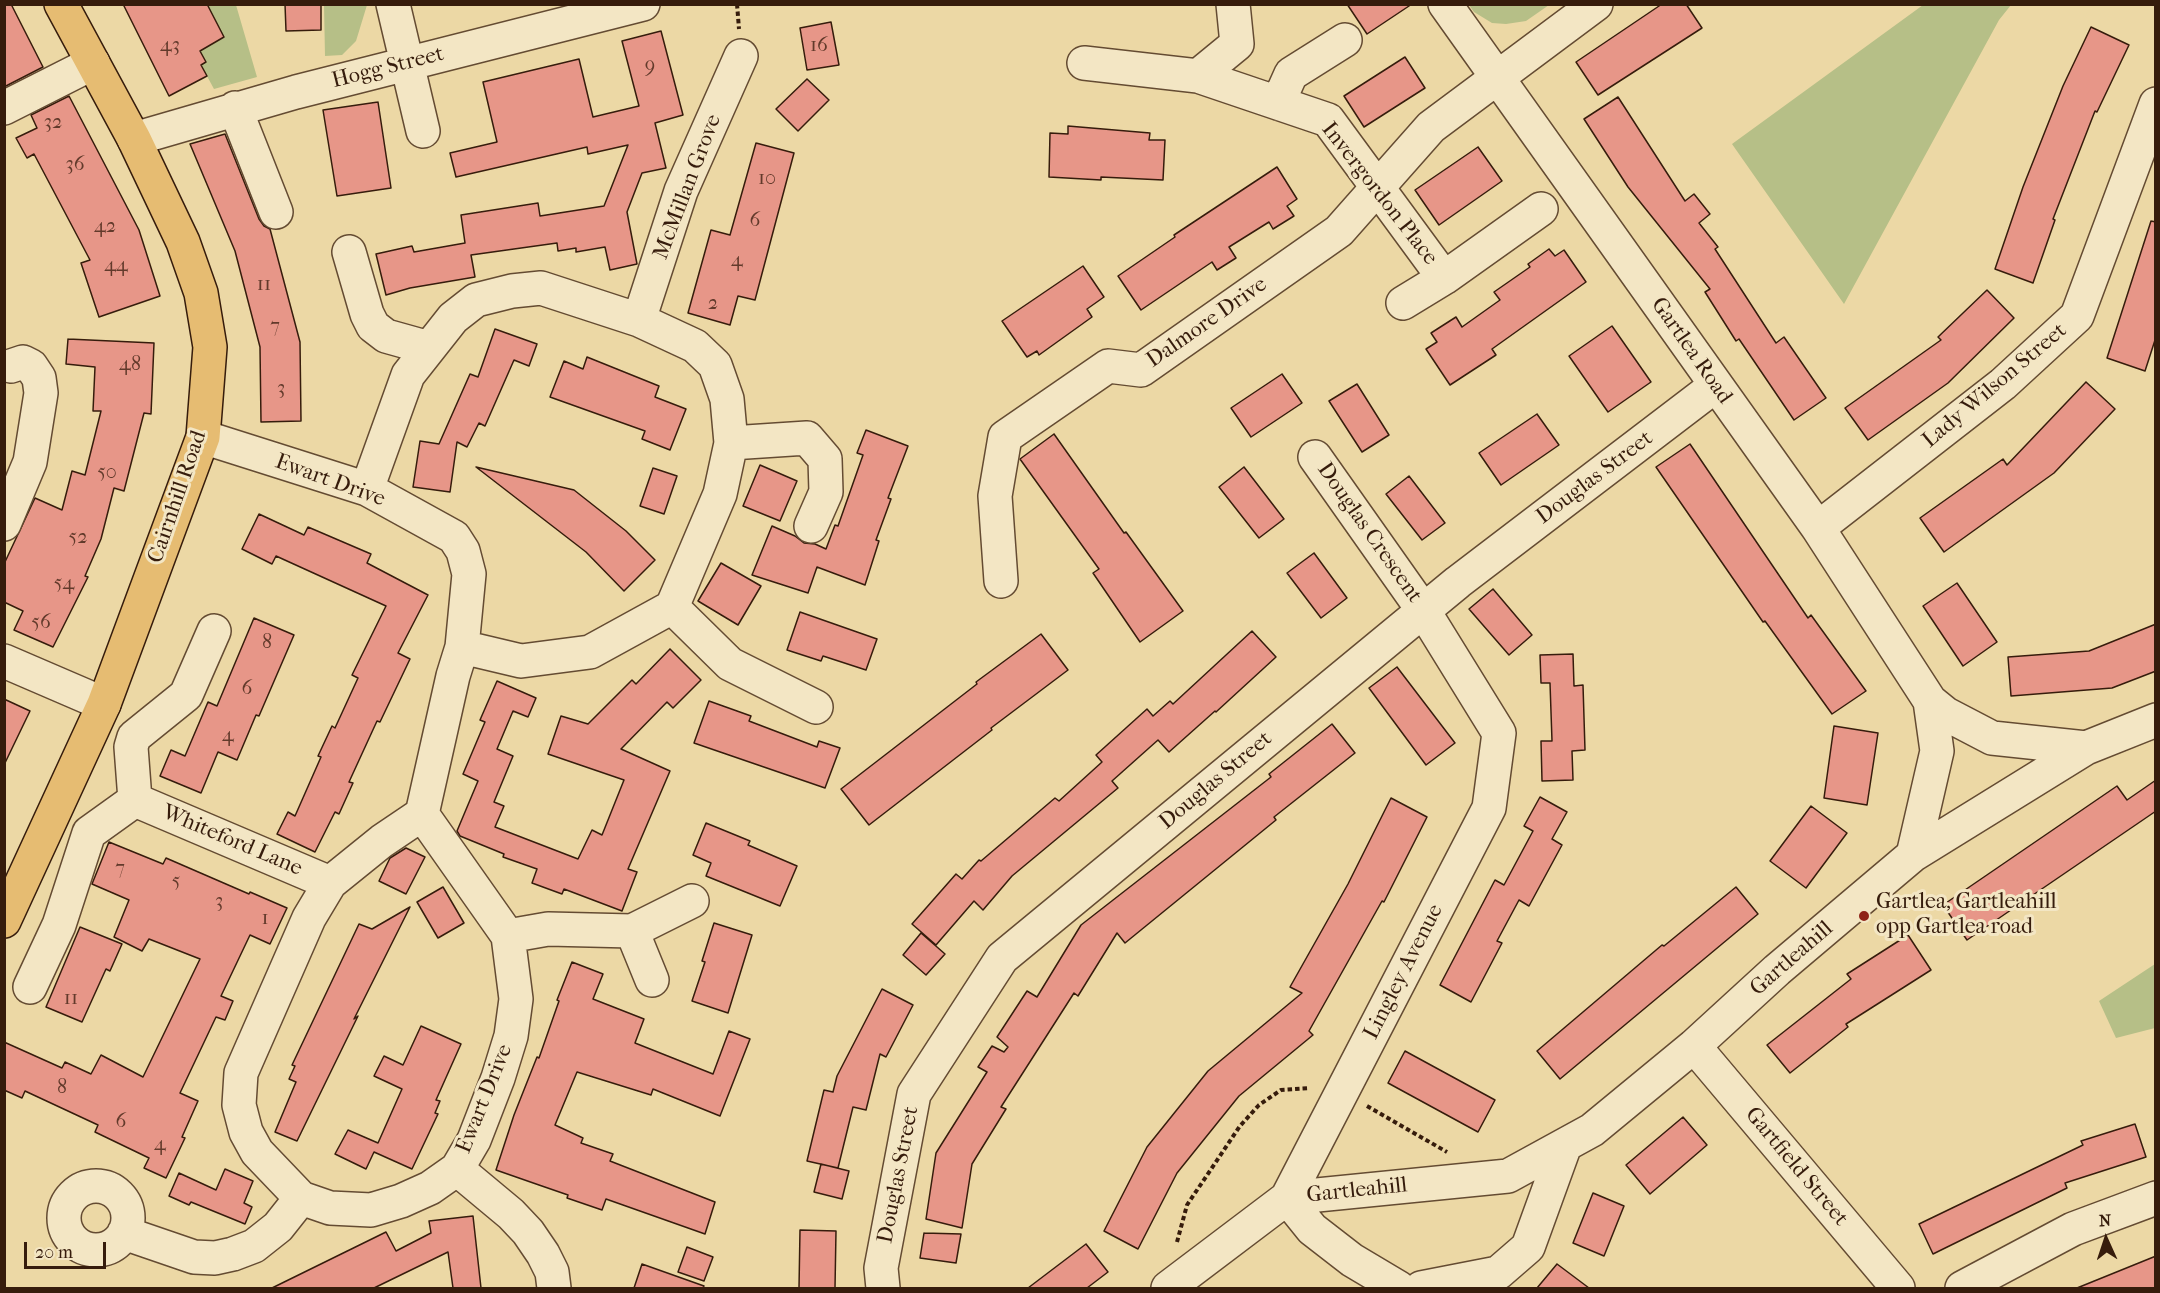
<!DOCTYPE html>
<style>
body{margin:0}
#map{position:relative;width:2160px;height:1293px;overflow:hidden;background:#ecd8a5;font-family:"IM FELL French Canon",serif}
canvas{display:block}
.frame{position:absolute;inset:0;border:6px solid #361c0c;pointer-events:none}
.north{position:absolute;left:2076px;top:1209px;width:60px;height:60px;-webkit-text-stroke:4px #f3e6c4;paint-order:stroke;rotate:357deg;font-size:16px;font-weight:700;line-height:24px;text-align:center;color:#361c0c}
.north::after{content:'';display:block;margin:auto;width:21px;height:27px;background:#361c0c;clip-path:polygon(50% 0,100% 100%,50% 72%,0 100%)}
.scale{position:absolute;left:24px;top:1242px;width:82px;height:27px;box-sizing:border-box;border:3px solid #361c0c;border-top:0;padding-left:8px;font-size:18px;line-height:21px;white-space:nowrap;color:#361c0c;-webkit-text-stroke:4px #f3e6c4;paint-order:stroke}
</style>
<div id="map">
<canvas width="2160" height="1293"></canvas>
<div class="frame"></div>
<div class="north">N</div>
<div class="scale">20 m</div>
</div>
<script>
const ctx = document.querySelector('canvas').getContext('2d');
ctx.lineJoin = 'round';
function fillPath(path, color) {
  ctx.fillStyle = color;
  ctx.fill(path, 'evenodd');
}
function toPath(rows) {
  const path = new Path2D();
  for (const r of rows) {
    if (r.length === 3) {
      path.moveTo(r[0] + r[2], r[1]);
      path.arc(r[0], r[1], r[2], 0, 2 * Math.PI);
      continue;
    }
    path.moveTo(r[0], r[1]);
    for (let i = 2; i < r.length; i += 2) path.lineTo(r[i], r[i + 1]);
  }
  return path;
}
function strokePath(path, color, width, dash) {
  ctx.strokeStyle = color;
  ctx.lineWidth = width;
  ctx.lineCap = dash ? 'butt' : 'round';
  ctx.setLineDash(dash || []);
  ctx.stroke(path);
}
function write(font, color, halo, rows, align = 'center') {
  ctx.font = font + ' "IM FELL French Canon",serif';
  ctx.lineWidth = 6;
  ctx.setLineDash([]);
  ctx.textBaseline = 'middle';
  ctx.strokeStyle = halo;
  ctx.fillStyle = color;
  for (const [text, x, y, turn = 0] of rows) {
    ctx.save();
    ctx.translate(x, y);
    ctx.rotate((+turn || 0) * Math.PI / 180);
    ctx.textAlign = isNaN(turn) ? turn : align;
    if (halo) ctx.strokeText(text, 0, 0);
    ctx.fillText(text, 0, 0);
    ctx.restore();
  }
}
fillPath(toPath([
 [166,5,236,5,257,77,214,89,201,65,206,62],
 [324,5,367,5,356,41,342,55,325,56],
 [1469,5,1549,5,1526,21,1506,24,1492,23,1474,12],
 [1923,5,2011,5,1999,20,1844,304,1732,144],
 [2155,964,2155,1028,2116,1038,2099,1001]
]), '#b6bf87');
const building = toPath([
 [4,4,11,4,43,67,4,87,4,4],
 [123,4,207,4,224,37,200,51,206,62,201,65,207,76,169,96,123,4],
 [285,4,321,4,321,30,286,31,285,4],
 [1347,4,1412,4,1367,34,1347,4],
 [1662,4,1686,4,1702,28,1598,95,1576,62,1662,4],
 [831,22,839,65,807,70,800,28,831,22],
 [2091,27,2129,45,2097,112,2095,111,2053,219,2055,220,2033,283,1995,269,2023,187,2063,86,2091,27],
 [661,31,683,115,655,123,666,168,642,173,627,212,637,264,610,270,605,247,576,252,576,248,558,251,557,243,471,255,475,277,410,288,386,295,376,254,412,246,414,252,465,243,461,215,538,203,540,216,604,206,628,145,588,154,587,147,456,177,450,153,497,142,483,82,579,59,593,117,639,106,622,41,661,31],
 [1405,57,1425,88,1364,127,1344,96,1405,57],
 [807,79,829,100,798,131,776,109,807,79],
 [69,96,139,230,160,296,99,317,81,263,90,260,34,154,27,158,16,138,37,128,31,115,69,96],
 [1618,97,1685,201,1694,194,1710,214,1699,223,1718,247,1715,249,1776,343,1784,337,1826,398,1794,420,1739,339,1736,341,1705,292,1710,289,1628,187,1584,119,1618,97],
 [378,102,391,188,337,196,323,110,378,102],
 [1068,126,1150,133,1149,140,1165,140,1163,180,1101,177,1101,180,1049,177,1050,133,1068,134,1068,126],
 [225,134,259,219,264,226,270,229,300,342,301,421,261,422,260,347,235,251,190,144,225,134],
 [756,143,794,153,755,300,738,296,730,325,688,313,711,230,730,235,756,143],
 [1478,147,1502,181,1439,225,1415,190,1478,147],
 [1277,167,1297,199,1287,206,1294,216,1273,229,1269,222,1229,247,1236,258,1217,270,1212,262,1141,310,1118,276,1175,237,1174,235,1277,167],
 [2151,221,2156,222,2156,337,2145,371,2107,358,2151,221],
 [1549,249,1555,256,1564,250,1586,282,1492,349,1496,355,1450,385,1426,349,1437,342,1431,333,1456,317,1462,327,1500,300,1494,292,1530,267,1528,264,1549,249],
 [1083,266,1104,297,1087,309,1092,317,1039,355,1037,351,1027,357,1002,321,1083,266],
 [1987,290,2014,318,1948,383,1868,440,1845,408,1941,340,1938,337,1987,290],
 [1612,326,1651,382,1608,412,1569,356,1612,326],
 [495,329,537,344,529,366,514,360,485,426,479,423,467,447,457,442,450,492,413,487,420,441,439,444,470,374,478,377,495,329],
 [68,339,154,343,151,414,144,413,124,491,114,488,101,539,85,576,88,577,53,647,14,630,23,611,4,602,4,564,35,498,62,510,72,471,85,475,101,411,93,411,95,367,66,364,68,339],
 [587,357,659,386,655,397,686,409,670,450,642,439,645,431,550,397,564,361,583,369,587,357],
 [1282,374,1302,403,1251,437,1231,408,1282,374],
 [2086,382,2115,409,2054,473,1944,552,1920,518,2003,459,2007,465,2086,382],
 [1357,384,1389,435,1362,452,1329,401,1357,384],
 [1537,414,1559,445,1501,485,1479,453,1537,414],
 [866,430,908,446,888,498,891,499,876,540,879,541,865,585,817,567,808,593,752,575,772,526,795,536,804,543,815,544,826,549,835,525,838,526,863,455,857,453,866,430],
 [1054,434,1124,533,1126,532,1183,611,1140,642,1093,573,1099,569,1020,459,1054,434],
 [1690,444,1808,618,1811,615,1866,691,1832,714,1765,621,1763,622,1656,467,1690,444],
 [760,465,797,481,780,521,743,506,760,465],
 [476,467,574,490,626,531,655,560,624,591,586,552,476,467],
 [1244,467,1284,519,1259,538,1219,487,1244,467],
 [653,468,677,476,664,514,640,506,653,468],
 [1409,476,1445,523,1422,540,1386,494,1409,476],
 [259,514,304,535,308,527,371,554,367,563,428,595,398,653,410,659,380,722,377,721,349,782,353,783,339,814,335,812,315,852,277,834,288,812,295,816,321,757,318,756,332,726,335,728,358,678,352,675,386,606,276,556,272,564,242,549,259,514],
 [1314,553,1347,598,1321,618,1287,573,1314,553],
 [721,563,761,586,738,625,698,601,721,563],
 [1957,583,1997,642,1963,666,1923,606,1957,583],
 [1493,589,1532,635,1509,655,1469,609,1493,589],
 [800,612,877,639,866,670,823,656,821,661,787,650,800,612],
 [254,618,294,635,259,716,256,715,237,760,218,752,201,793,160,776,171,750,185,756,208,702,217,706,254,618],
 [2156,624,2156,671,2112,688,2011,696,2008,657,2089,651,2156,624],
 [1252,631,1276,657,1216,712,1215,711,1169,752,1158,740,1112,781,1118,788,1012,876,983,910,974,901,936,945,912,924,956,874,962,879,979,860,981,861,1055,798,1059,801,1102,762,1096,755,1147,709,1153,716,1170,701,1173,704,1252,631],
 [1041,634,1068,670,991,728,992,730,869,825,841,789,977,684,976,682,1041,634],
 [670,649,701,680,673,708,667,702,621,749,670,771,628,869,637,872,622,911,564,889,562,894,532,883,537,869,503,857,504,854,460,836,457,831,478,781,463,774,485,722,480,720,497,681,536,698,528,717,513,711,497,749,513,756,494,802,504,806,495,827,578,859,592,830,602,835,624,780,548,754,561,716,588,724,632,680,636,684,670,649],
 [1573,654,1574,686,1583,685,1585,750,1572,751,1573,780,1542,781,1541,741,1552,741,1550,683,1541,683,1540,655,1573,654],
 [1397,667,1455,743,1426,765,1369,688,1397,667],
 [4,699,30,711,4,765,4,699],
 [709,701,751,716,749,721,817,747,819,741,840,748,825,788,694,743,709,701],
 [1332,724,1355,753,1274,817,1276,820,1125,943,1117,933,1078,996,1074,993,1001,1107,1006,1109,972,1164,962,1228,926,1219,936,1153,987,1072,978,1067,992,1046,1004,1052,1008,1047,997,1037,1027,991,1037,997,1081,925,1271,777,1269,774,1332,724],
 [1834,726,1878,733,1867,805,1824,798,1834,726],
 [2156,780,2156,811,1967,940,1943,905,2117,786,2127,800,2156,780],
 [1540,797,1567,812,1552,839,1562,845,1529,906,1519,900,1497,941,1502,943,1471,1002,1440,985,1495,880,1504,885,1533,831,1524,826,1540,797],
 [1391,798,1427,817,1384,902,1382,901,1309,1031,1313,1035,1239,1096,1177,1173,1138,1249,1104,1231,1147,1147,1208,1071,1302,993,1290,987,1348,884,1391,798],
 [1811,806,1847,833,1806,888,1770,861,1811,806],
 [706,823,750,841,748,845,797,866,780,906,706,876,711,863,693,855,706,823],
 [109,842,163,864,166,858,249,894,250,892,287,908,270,944,250,935,221,996,233,1001,225,1020,216,1017,180,1093,198,1101,182,1137,185,1138,166,1178,144,1168,149,1158,95,1132,98,1125,25,1091,22,1098,4,1090,4,1042,62,1068,65,1062,91,1074,101,1055,143,1077,200,959,149,939,142,951,114,937,129,900,92,884,109,842],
 [406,848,425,857,406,894,379,881,390,858,406,848],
 [443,887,464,923,438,938,417,902,443,887],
 [1736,887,1758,914,1560,1079,1537,1051,1662,945,1664,946,1736,887],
 [410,907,354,1019,358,1016,297,1141,275,1132,296,1082,289,1079,295,1066,292,1065,359,924,372,929,410,907],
 [714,923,752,935,728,1013,692,1001,705,962,702,961,714,923],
 [80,927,122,944,110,971,106,969,82,1022,46,1007,80,927],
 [921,933,945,954,926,975,903,955,921,933],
 [1908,935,1931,970,1846,1024,1848,1027,1790,1073,1767,1045,1851,979,1847,974,1908,935],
 [572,962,603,974,593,999,644,1019,635,1043,713,1074,729,1031,750,1039,720,1116,653,1089,651,1095,577,1072,555,1125,583,1138,581,1143,613,1154,610,1161,715,1202,705,1234,606,1199,602,1210,567,1198,568,1195,539,1185,496,1170,514,1115,537,1057,539,1058,559,1001,557,1000,572,962],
 [882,989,913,1005,886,1057,880,1054,866,1110,853,1107,838,1168,807,1161,824,1090,833,1092,837,1076,882,989],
 [421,1026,461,1044,436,1100,440,1101,435,1113,438,1114,412,1169,374,1152,366,1169,335,1154,348,1130,378,1143,402,1089,374,1076,384,1056,403,1065,421,1026],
 [1405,1051,1495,1100,1478,1132,1388,1083,1405,1051],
 [1683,1117,1707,1145,1650,1194,1626,1165,1683,1117],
 [2135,1124,2146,1157,2065,1183,2067,1188,1933,1254,1919,1224,2083,1145,2081,1141,2135,1124],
 [821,1164,849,1171,842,1199,814,1192,821,1164],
 [225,1169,253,1181,244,1203,252,1207,245,1224,191,1202,189,1205,169,1196,179,1173,216,1190,225,1169],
 [1593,1193,1624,1206,1604,1256,1573,1243,1593,1193],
 [473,1216,481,1288,453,1288,448,1252,374,1288,272,1288,386,1232,396,1251,431,1233,429,1221,473,1216],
 [800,1230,836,1231,835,1288,799,1288,800,1230],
 [924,1233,961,1234,956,1263,920,1258,924,1233],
 [1086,1244,1108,1272,1087,1288,1028,1288,1086,1244],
 [687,1247,713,1257,704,1281,678,1272,687,1247],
 [2156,1256,2156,1288,2077,1288,2156,1256],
 [642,1264,704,1286,703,1288,634,1288,642,1264],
 [1557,1264,1589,1288,1537,1288,1557,1264]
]);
fillPath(building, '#e79688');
strokePath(building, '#361c0c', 1.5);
const minor = toPath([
 [393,4,423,131],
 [1445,4,1818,528,1930,701,1946,714,1992,738,2086,748],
 [1084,63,1198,76,1328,120,1444,278],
 [1198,76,1237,44,1233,4],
 [1278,103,1291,74,1345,40],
 [4,108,93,63],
 [235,108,276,212],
 [134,139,296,92,643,4],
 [349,252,367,314,373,326,386,336,429,348],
 [1403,303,1444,278,1541,209],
 [639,320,681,191,741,56],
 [203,437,367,489,454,537,463,551,469,574,462,647,453,676,422,814,382,841,330,883,309,918,241,1073,239,1105,246,1132,257,1152,301,1198,330,1208,371,1210,401,1201,430,1188,457,1169,474,1140,498,1078,511,1036,516,999,508,936,422,814],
 [731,443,807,438,825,459,826,492,811,526],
 [367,489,408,375,453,318,476,300,512,291,541,288,639,320,695,346,715,365,727,399,731,443,720,494,672,607,590,652,521,661,462,647],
 [4,524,30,462,41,393,39,378,31,366,23,362,11,366],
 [1818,528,2003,384,2077,316,2156,104],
 [1001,581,995,496,1005,437,1108,366,1141,370,1339,231,1431,127,1596,4],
 [672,607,730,664,816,707],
 [214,631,186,695,134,737,131,747,135,800,330,883],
 [4,661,104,704],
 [1913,855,1937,751,1930,701],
 [632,931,652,980],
 [508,936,548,929,632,931,692,901],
 [30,987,59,925,89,833,135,800],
 [1694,1046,1898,1288],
 [457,1169,511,1214,528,1232,543,1254,552,1272,554,1288],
 [96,1218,32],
 [1287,1198,1508,1176,1592,1130,1694,1046,1777,970,1913,855,2086,748,2156,720],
 [1287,1198,1312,1229,1352,1260,1399,1288],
 [124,1233,194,1257,215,1258,233,1254,254,1246,278,1227,301,1198],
 [883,1288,881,1268,914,1094,1002,958,1458,582,1715,386],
 [1168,1288,1287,1198,1489,808,1499,733,1423,610,1315,457],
 [1421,1288,1498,1273,1528,1247,1565,1145],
 [1962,1288,2073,1229,2156,1198]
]);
const major = toPath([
 [4,921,104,704,203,437,210,347,201,293,183,242,134,139,61,4]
]);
strokePath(minor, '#644b32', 36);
strokePath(major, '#361c0c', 36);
strokePath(toPath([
 [737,4,739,29],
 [1367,1106,1447,1152],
 [1177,1242,1187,1205,1240,1126,1259,1105,1281,1090,1310,1088]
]), '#361c0c', 4, [4.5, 3]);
strokePath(minor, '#f3e6c4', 33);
strokePath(major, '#e6bc72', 33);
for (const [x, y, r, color] of [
 [1864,916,6,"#8f2418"]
]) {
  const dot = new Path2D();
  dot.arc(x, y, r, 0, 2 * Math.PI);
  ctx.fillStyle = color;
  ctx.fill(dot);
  strokePath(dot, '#f3e6c4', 2);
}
write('20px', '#623a2b', null, [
 ["43",170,46],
 ["16",819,46],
 ["9",650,67],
 ["32",53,123],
 ["36",75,165],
 ["10",767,179],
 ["6",755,221],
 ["42",105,227],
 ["4",737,261],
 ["44",116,266],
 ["11",264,285],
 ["2",713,304],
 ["7",275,327],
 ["48",130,365],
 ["3",281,389],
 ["50",107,473],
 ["52",78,538],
 ["54",64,584],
 ["56",41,623],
 ["8",267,643],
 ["6",247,689],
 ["4",228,736],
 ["7",120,869],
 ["5",176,882],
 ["3",219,902],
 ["1",265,919],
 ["11",71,999],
 ["8",62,1088],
 ["6",121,1122],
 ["4",160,1145]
]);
write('22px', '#361c0c', '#f3e6c4', [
 ["Hogg Street",388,68,-14],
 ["McMillan Grove",688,187,-69],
 ["Invergordon Place",1379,194,52],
 ["Dalmore Drive",1207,323,-35],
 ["Gartlea Road",1691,351,55],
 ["Lady Wilson Street",1995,386,-40],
 ["Douglas Street",1595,478,-37],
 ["Ewart Drive",330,481,20],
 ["Cairnhill Road",178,497,-71],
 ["Douglas Crescent",1369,533,55],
 ["Douglas Street",1216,781,-40],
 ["Whiteford Lane",232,841,23],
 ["Gartleahill",1792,959,-41],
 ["Lingley Avenue",1404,972,-63],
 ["Ewart Drive",485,1099,-68],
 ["Gartfield Street",1796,1167,50],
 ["Douglas Street",899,1175,-79],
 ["Gartleahill",1357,1191,-6]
]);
write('22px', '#361c0c', '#f3e6c4', [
 ["Gartlea, Gartleahill",1876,903],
 ["opp Gartlea road",1876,928]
], 'left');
</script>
